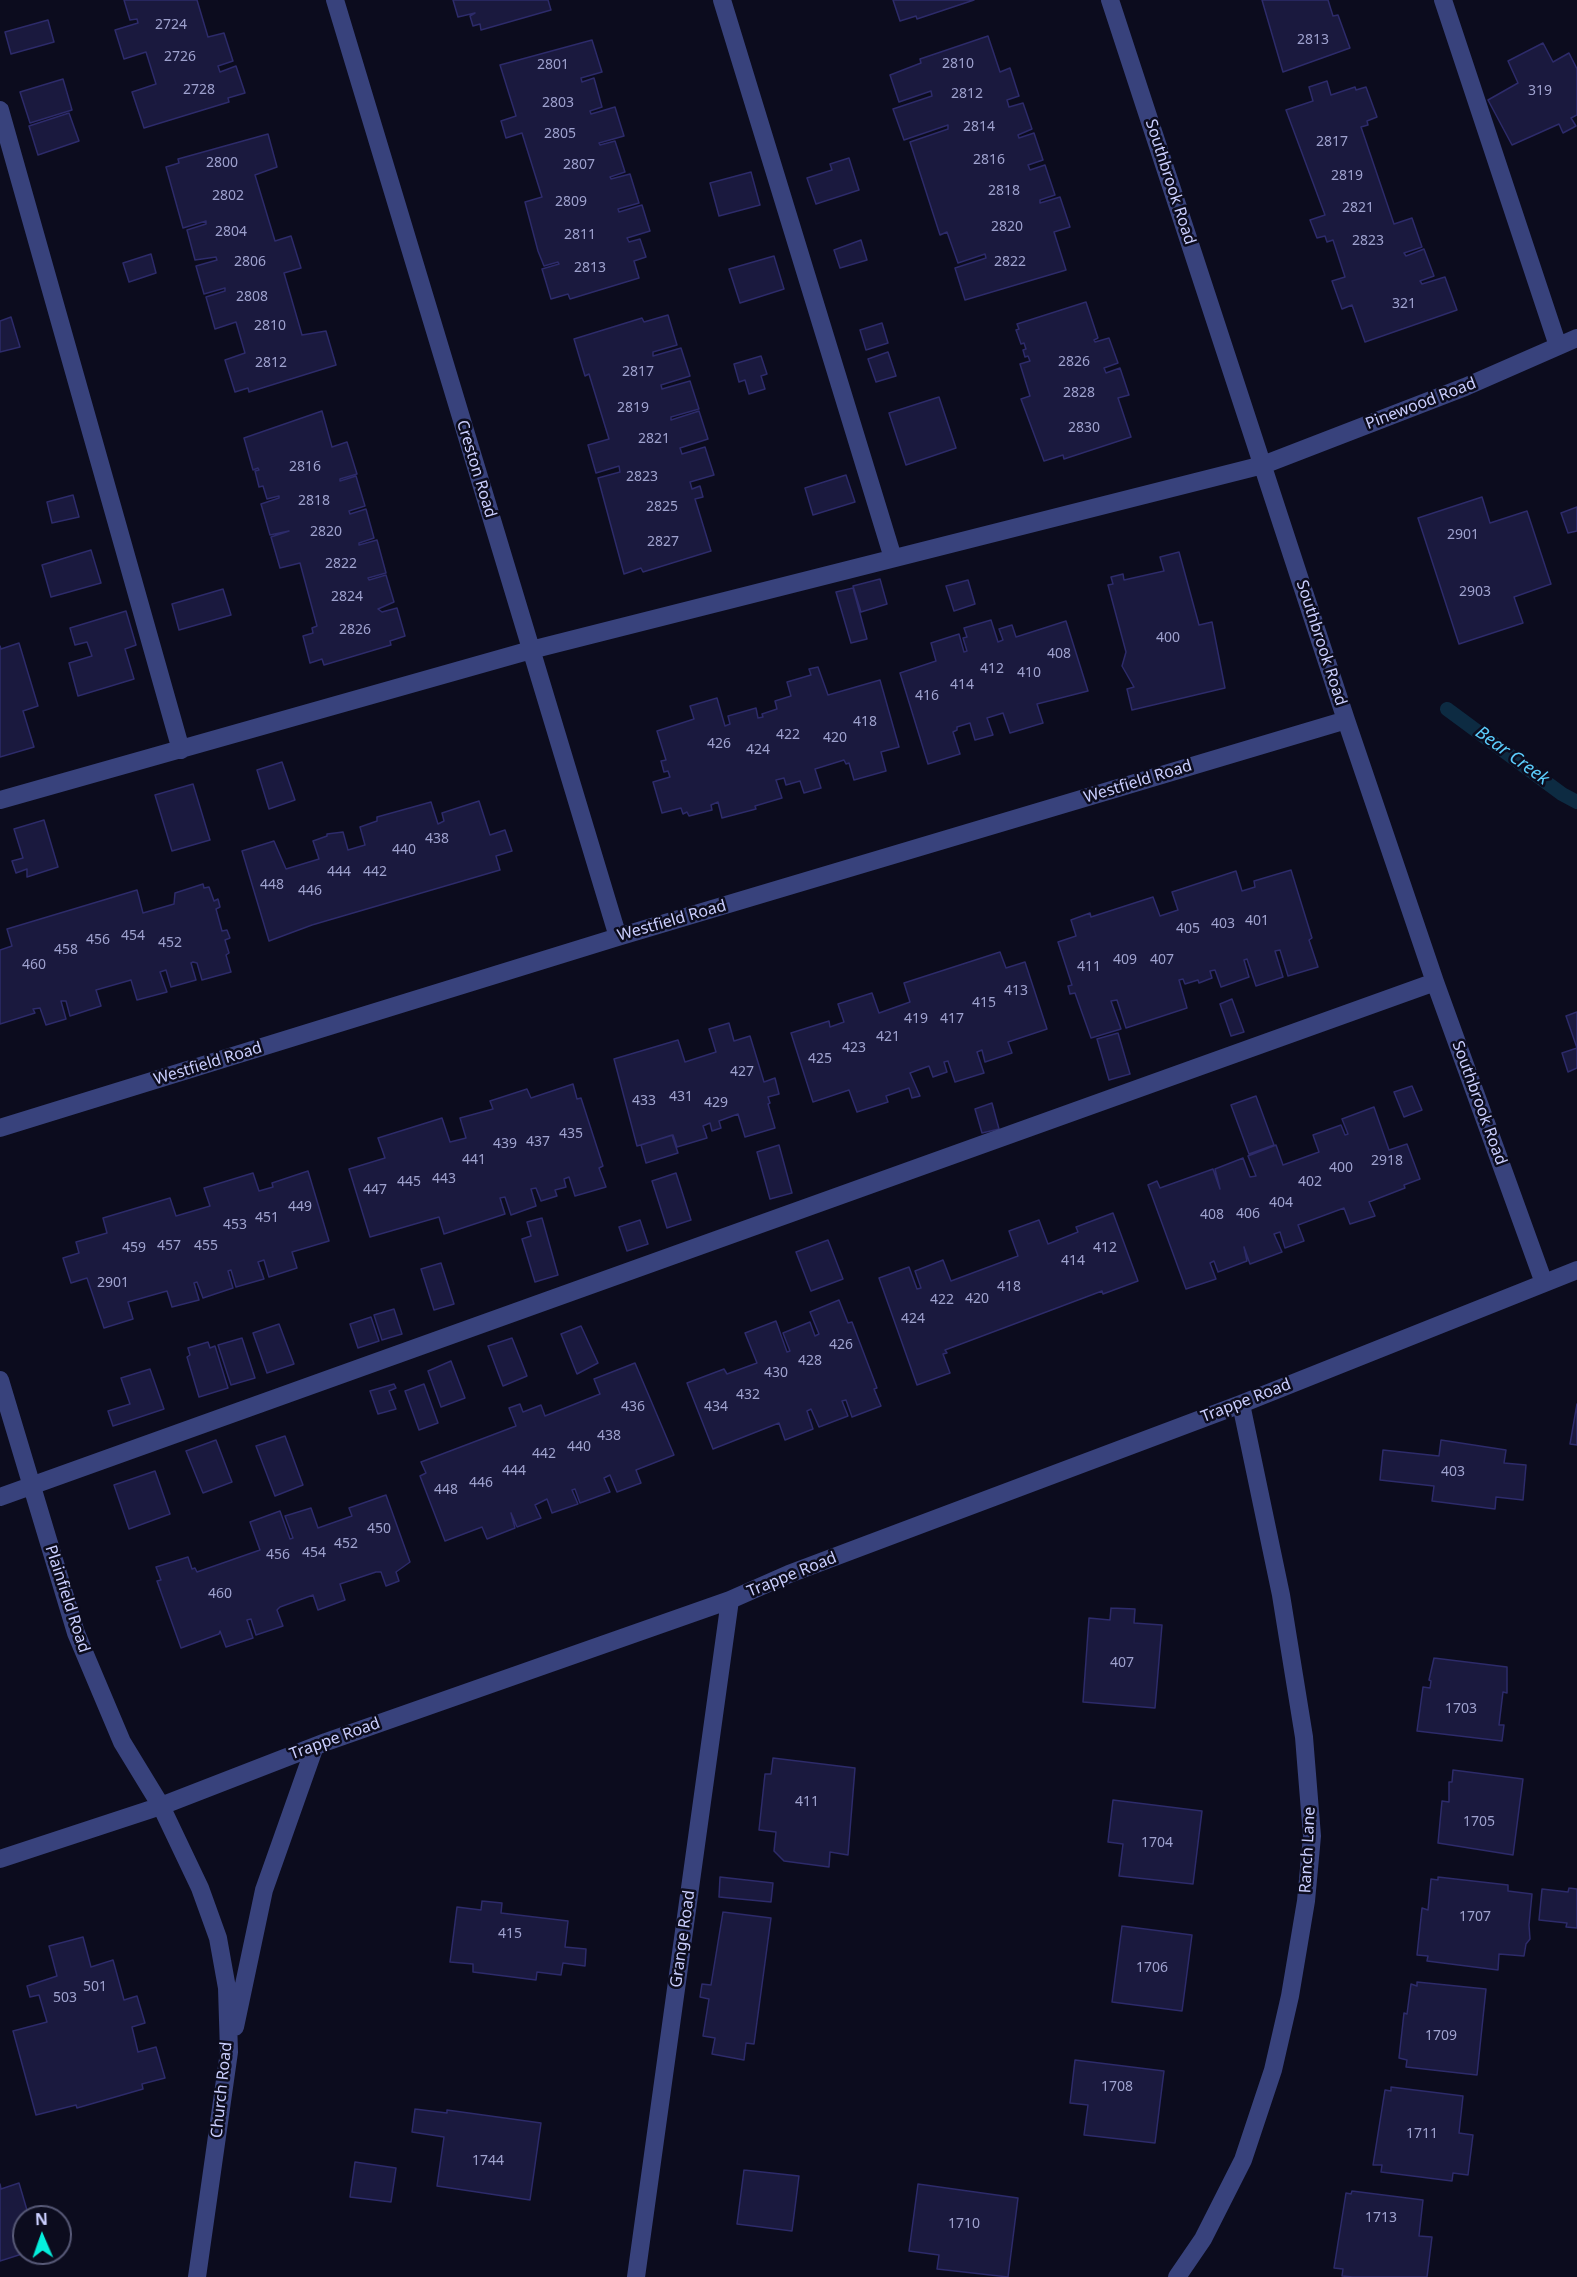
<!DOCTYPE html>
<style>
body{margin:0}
#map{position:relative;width:1577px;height:2277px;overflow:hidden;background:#0c0c1e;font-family:"Noto Sans",sans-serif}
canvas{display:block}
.north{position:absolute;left:12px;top:2205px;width:60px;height:60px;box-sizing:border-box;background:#0c0c1e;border:2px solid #585a78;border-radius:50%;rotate:358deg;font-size:16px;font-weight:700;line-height:24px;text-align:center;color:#cacefe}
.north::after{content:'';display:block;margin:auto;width:21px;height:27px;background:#05efdd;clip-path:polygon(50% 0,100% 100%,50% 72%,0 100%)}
</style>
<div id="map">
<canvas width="1577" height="2277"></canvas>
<div class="north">N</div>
</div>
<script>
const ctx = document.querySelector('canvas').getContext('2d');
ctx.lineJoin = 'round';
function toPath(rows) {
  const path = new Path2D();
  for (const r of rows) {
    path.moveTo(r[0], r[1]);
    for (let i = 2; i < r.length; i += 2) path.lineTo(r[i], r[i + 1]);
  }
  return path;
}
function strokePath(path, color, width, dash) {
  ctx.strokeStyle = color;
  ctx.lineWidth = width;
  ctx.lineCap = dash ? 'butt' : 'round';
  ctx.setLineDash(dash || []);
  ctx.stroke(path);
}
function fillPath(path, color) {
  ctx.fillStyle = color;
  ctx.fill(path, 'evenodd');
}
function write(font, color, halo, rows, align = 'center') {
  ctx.font = font + ' "Noto Sans",sans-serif';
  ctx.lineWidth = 5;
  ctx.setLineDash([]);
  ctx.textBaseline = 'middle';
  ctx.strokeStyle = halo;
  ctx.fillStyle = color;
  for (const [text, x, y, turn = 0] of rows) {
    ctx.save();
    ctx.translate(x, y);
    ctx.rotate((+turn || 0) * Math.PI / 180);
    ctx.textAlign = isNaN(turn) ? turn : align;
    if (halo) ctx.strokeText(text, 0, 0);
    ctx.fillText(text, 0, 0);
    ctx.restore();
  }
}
strokePath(toPath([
 [1447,709,1562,794,1577,802]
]), '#0d2b42', 14);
const building = toPath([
 [124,0,197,0,208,37,224,33,233,61,218,66,220,72,236,66,245,93,228,98,229,102,144,128,132,92,156,84,146,52,124,59,115,30,138,23,137,19,130,20,124,0],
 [453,0,548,0,551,10,481,30,480,24,473,26,470,16,475,13,458,17,453,0],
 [893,0,974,0,917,19,916,16,900,21,893,0],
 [1262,0,1328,0,1333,16,1338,15,1350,48,1283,72,1262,0],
 [48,20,54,42,11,54,5,32,48,20],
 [988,36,1000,72,1010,68,1019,96,1007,100,1009,107,1023,103,1032,129,1018,135,1019,138,1034,133,1043,160,1028,165,1030,170,1045,165,1055,195,1040,200,1040,203,1060,197,1070,227,1054,232,1066,270,965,300,955,268,986,258,985,254,958,263,947,232,940,235,910,142,948,129,948,125,904,140,893,109,932,96,931,91,899,102,890,75,921,63,920,59,988,36],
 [592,40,602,72,581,78,582,82,594,78,602,107,590,111,591,114,615,107,624,136,599,143,600,145,615,141,625,172,610,177,611,179,630,174,639,203,618,209,619,212,642,205,650,231,627,238,629,242,640,239,646,257,634,261,639,278,570,299,568,294,551,299,542,269,559,264,558,262,544,266,538,251,525,202,542,197,522,133,506,138,501,121,516,116,500,65,592,40],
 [1543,43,1553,62,1569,53,1577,69,1577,115,1571,118,1576,126,1563,133,1559,124,1512,145,1488,100,1518,83,1508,61,1543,43],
 [63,79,72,110,30,123,20,92,63,79],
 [1327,81,1331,95,1355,87,1356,90,1366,87,1377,117,1367,121,1368,125,1361,127,1394,224,1412,218,1422,247,1404,253,1406,256,1424,249,1434,276,1420,281,1422,284,1445,277,1457,310,1365,342,1352,305,1342,309,1332,281,1345,277,1333,240,1327,242,1325,236,1317,238,1310,220,1325,215,1286,110,1313,101,1309,87,1327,81],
 [69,113,79,141,38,155,29,126,69,113],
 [268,134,277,167,255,175,275,241,291,236,301,268,284,273,302,335,326,331,336,365,249,392,248,388,235,392,225,360,245,353,236,322,215,329,206,297,225,291,225,288,204,294,196,266,217,260,216,257,195,260,187,230,206,224,206,221,183,228,166,167,179,163,178,159,268,134],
 [849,158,859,190,816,204,807,178,832,170,830,164,849,158],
 [751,172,760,205,719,216,710,183,751,172],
 [861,240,867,260,840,268,834,250,861,240],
 [151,254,156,273,129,282,123,263,151,254],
 [774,256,784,289,740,303,729,269,774,256],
 [1086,302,1098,338,1094,340,1095,342,1109,338,1118,363,1104,368,1106,373,1120,368,1129,395,1118,398,1131,437,1064,459,1063,455,1044,461,1021,399,1030,396,1020,364,1030,361,1028,356,1025,357,1023,350,1026,349,1024,343,1021,344,1016,330,1019,329,1017,324,1086,302],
 [668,315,677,345,653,352,653,356,681,348,690,376,661,385,662,389,690,381,699,409,671,417,671,420,699,411,708,439,680,448,682,454,705,447,714,475,690,482,692,489,700,486,703,497,695,499,711,551,643,572,641,568,624,574,598,478,620,472,619,466,596,473,588,445,609,439,589,374,585,376,574,339,642,318,644,322,668,315],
 [11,317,20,347,0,352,0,321,11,317],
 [882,323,888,343,866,350,860,330,882,323],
 [888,352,896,376,876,382,868,359,888,352],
 [761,356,767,374,761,376,765,389,749,394,745,380,739,382,734,364,761,356],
 [939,397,956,448,906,465,889,413,939,397],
 [322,411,332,447,347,442,357,474,340,479,340,481,356,476,365,506,349,511,350,514,366,509,374,538,359,543,359,545,377,540,386,573,368,578,369,580,386,575,394,602,378,609,382,612,397,608,405,636,390,641,391,645,324,665,322,659,310,663,303,636,313,633,312,628,317,626,300,563,280,568,271,537,289,531,270,535,261,504,279,498,279,496,267,499,263,486,259,487,255,471,259,470,258,468,253,470,244,438,322,411],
 [846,475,855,502,813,515,805,488,846,475],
 [73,495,79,517,52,523,47,502,73,495],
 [1482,497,1490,523,1527,511,1551,584,1514,597,1523,623,1459,644,1418,518,1482,497],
 [1577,507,1577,531,1568,533,1561,513,1577,507],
 [91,550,101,583,51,597,42,565,91,550],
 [1179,552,1199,625,1212,622,1225,688,1132,710,1127,689,1134,687,1122,666,1126,652,1108,585,1113,584,1111,577,1123,574,1124,580,1164,571,1160,557,1179,552],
 [880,579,887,604,861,612,853,586,880,579],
 [968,580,975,604,954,611,946,586,968,580],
 [853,588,867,639,851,643,836,592,853,588],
 [223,589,231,615,179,630,172,604,223,589],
 [126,611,136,645,125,649,134,679,78,696,69,663,92,656,87,642,75,645,70,628,126,611],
 [991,620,998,642,1003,640,999,629,1012,625,1016,637,1066,621,1088,691,1037,704,1043,723,1010,733,1003,713,987,718,993,735,975,740,970,723,957,727,957,730,953,732,960,754,928,764,900,673,936,661,931,643,959,634,964,652,967,651,963,638,967,637,964,628,991,620],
 [19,643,38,706,23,711,34,747,0,757,0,646,1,649,19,643],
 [818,667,828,695,880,680,899,747,881,752,886,771,854,780,849,763,846,764,844,760,815,769,821,788,804,793,800,781,786,785,784,778,776,780,782,798,755,806,756,809,722,818,718,802,711,805,712,810,689,816,687,812,683,814,681,808,662,813,653,782,670,777,668,771,664,772,661,761,666,760,657,731,694,719,690,706,717,698,725,726,730,724,728,716,756,708,758,718,763,717,762,714,777,709,775,701,791,696,787,682,811,675,809,669,818,667],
 [282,762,295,800,269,809,257,770,282,762],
 [193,784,210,840,172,851,155,795,193,784],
 [479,801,490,835,505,830,512,851,496,856,500,870,312,925,269,941,242,851,274,841,286,869,319,859,313,841,327,836,327,834,343,832,348,850,365,845,360,827,377,821,377,817,431,802,438,824,444,821,442,813,479,801],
 [44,820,58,867,27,877,27,869,16,873,12,861,23,858,14,829,44,820],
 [1291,870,1312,938,1309,940,1318,967,1288,976,1280,950,1275,951,1283,977,1256,986,1247,959,1244,960,1249,977,1221,987,1215,970,1210,971,1212,978,1199,983,1198,980,1185,984,1183,979,1179,980,1187,1008,1126,1028,1117,1000,1111,1001,1121,1029,1091,1038,1075,993,1070,994,1068,986,1072,985,1058,942,1076,936,1071,920,1090,913,1091,917,1153,897,1160,916,1178,910,1172,892,1236,871,1242,891,1255,887,1254,881,1291,870],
 [203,884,204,888,209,887,214,901,218,899,220,907,216,909,222,931,227,930,230,938,225,940,229,953,226,955,231,972,202,980,197,963,193,962,191,963,196,980,171,987,166,970,160,972,167,992,137,1000,131,980,96,990,101,1006,70,1016,66,1001,61,1001,66,1019,46,1025,40,1008,33,1009,35,1013,0,1024,0,950,12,946,7,929,137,890,143,913,174,904,175,893,203,884],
 [1000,952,1006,968,1025,962,1047,1029,1008,1042,1012,1053,985,1062,982,1050,977,1052,984,1073,955,1082,948,1061,944,1062,947,1072,933,1077,929,1066,910,1073,920,1096,912,1098,909,1088,886,1096,888,1102,857,1112,849,1090,813,1102,791,1033,829,1021,830,1027,844,1022,838,1004,872,993,879,1013,910,1002,904,983,1000,952],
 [1232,999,1244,1032,1231,1036,1220,1004,1232,999],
 [1577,1012,1577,1048,1566,1016,1577,1012],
 [729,1023,734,1041,750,1036,764,1082,775,1078,779,1094,768,1097,770,1103,768,1104,775,1128,745,1137,738,1114,719,1121,721,1128,712,1131,710,1123,703,1126,707,1138,677,1147,673,1135,637,1146,614,1059,678,1040,685,1062,716,1052,709,1029,729,1023],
 [1118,1033,1130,1074,1109,1080,1097,1039,1118,1033],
 [1577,1048,1577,1068,1568,1072,1562,1053,1577,1048],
 [573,1084,577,1099,581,1098,603,1166,599,1168,606,1187,575,1196,569,1177,564,1179,566,1187,555,1190,557,1196,541,1201,536,1188,531,1189,536,1206,511,1215,505,1197,500,1198,505,1214,444,1234,439,1217,370,1237,349,1169,385,1158,378,1138,442,1118,450,1142,466,1138,460,1118,493,1109,490,1101,527,1089,531,1098,573,1084],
 [1412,1086,1422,1110,1404,1117,1394,1092,1412,1086],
 [1256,1096,1274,1145,1249,1154,1231,1105,1256,1096],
 [992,1103,999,1129,982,1133,975,1109,992,1103],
 [1374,1107,1389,1150,1407,1144,1420,1179,1404,1185,1405,1188,1369,1202,1375,1216,1350,1224,1344,1208,1298,1225,1304,1241,1285,1248,1280,1232,1274,1234,1282,1252,1250,1264,1244,1247,1247,1261,1218,1272,1214,1261,1210,1263,1216,1279,1186,1289,1148,1185,1157,1181,1160,1188,1213,1169,1220,1189,1215,1169,1243,1158,1250,1177,1256,1176,1248,1156,1276,1145,1283,1165,1319,1152,1313,1135,1341,1125,1345,1135,1348,1134,1342,1119,1374,1107],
 [672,1135,678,1153,646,1163,641,1145,672,1135],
 [779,1145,792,1193,770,1199,757,1152,779,1145],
 [308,1171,329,1241,292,1252,297,1268,269,1277,264,1260,258,1262,264,1279,236,1287,231,1270,228,1271,233,1288,203,1298,197,1282,194,1283,199,1300,172,1307,167,1291,128,1302,133,1319,104,1328,87,1278,71,1283,63,1258,79,1253,76,1242,107,1233,103,1218,170,1198,176,1216,210,1206,204,1188,253,1173,259,1191,273,1187,272,1183,308,1171],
 [676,1173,691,1220,667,1228,652,1181,676,1173],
 [1113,1213,1138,1281,1103,1294,1102,1291,945,1350,947,1353,943,1354,950,1373,917,1385,879,1278,909,1267,917,1289,921,1288,915,1271,943,1260,951,1281,1018,1256,1009,1231,1039,1220,1048,1244,1078,1232,1076,1227,1113,1213],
 [542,1218,558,1275,535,1282,522,1239,531,1236,527,1222,542,1218],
 [640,1220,648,1244,627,1251,619,1227,640,1220],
 [828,1240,843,1279,811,1291,796,1252,828,1240],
 [441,1263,454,1304,434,1310,421,1269,441,1263],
 [839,1300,848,1323,852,1322,877,1388,874,1389,881,1406,852,1417,846,1400,842,1401,848,1416,819,1427,811,1409,807,1411,813,1429,785,1440,779,1423,713,1449,687,1383,724,1369,727,1374,757,1363,745,1333,776,1321,787,1352,790,1351,783,1333,810,1322,815,1336,819,1334,810,1312,839,1300],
 [394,1309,402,1334,382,1340,374,1315,394,1309],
 [371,1317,379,1341,358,1348,350,1324,371,1317],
 [279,1324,294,1364,267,1373,253,1333,279,1324],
 [581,1326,598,1363,577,1374,561,1334,581,1326],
 [242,1338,255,1378,231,1385,218,1345,242,1338],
 [512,1338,527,1376,503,1386,488,1346,512,1338],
 [208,1342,210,1348,215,1346,228,1388,199,1397,187,1357,190,1355,188,1348,208,1342],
 [451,1361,465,1398,441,1407,428,1371,451,1361],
 [635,1363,674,1455,636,1470,641,1483,617,1492,610,1475,604,1478,610,1492,580,1503,575,1489,572,1490,578,1504,552,1513,547,1499,535,1505,541,1518,517,1527,511,1513,515,1528,487,1539,482,1527,445,1541,420,1476,426,1473,421,1462,516,1426,509,1408,520,1404,523,1412,541,1405,545,1416,600,1394,594,1379,635,1363],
 [150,1369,164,1409,113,1426,108,1411,130,1404,121,1378,150,1369],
 [394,1384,396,1388,389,1391,396,1409,378,1414,370,1391,394,1384],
 [424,1384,438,1423,419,1430,405,1391,424,1384],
 [1577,1404,1577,1445,1570,1444,1577,1404],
 [285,1436,303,1485,275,1496,256,1446,285,1436],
 [216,1440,232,1482,203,1493,186,1451,216,1440],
 [1441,1440,1506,1450,1504,1463,1526,1465,1523,1500,1496,1497,1495,1509,1432,1501,1434,1486,1380,1480,1383,1450,1439,1456,1441,1440],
 [155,1471,170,1514,129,1529,114,1485,155,1471],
 [386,1495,410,1562,396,1572,399,1581,386,1586,381,1572,376,1572,340,1584,345,1600,318,1610,313,1595,280,1607,277,1610,283,1626,256,1635,251,1619,247,1620,253,1638,226,1647,220,1631,219,1634,181,1648,157,1581,161,1580,156,1567,188,1557,192,1569,195,1568,197,1572,260,1550,250,1522,280,1511,290,1539,293,1538,285,1516,311,1508,318,1528,352,1516,349,1508,386,1495],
 [1111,1608,1135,1609,1134,1623,1162,1625,1155,1708,1083,1702,1089,1618,1110,1620,1111,1608],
 [1434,1658,1507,1667,1507,1693,1503,1692,1499,1725,1504,1725,1502,1741,1417,1731,1423,1687,1430,1688,1431,1681,1429,1680,1434,1658],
 [773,1758,855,1768,848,1855,830,1852,829,1867,784,1861,774,1851,776,1832,759,1830,765,1774,771,1774,773,1758],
 [1453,1770,1523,1779,1513,1855,1438,1843,1442,1801,1449,1802,1449,1782,1452,1782,1453,1770],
 [1113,1800,1202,1811,1193,1884,1119,1876,1123,1844,1108,1842,1113,1800],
 [720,1877,773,1883,771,1902,719,1897,720,1877],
 [1438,1877,1508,1885,1508,1891,1532,1894,1529,1925,1530,1939,1526,1944,1524,1956,1499,1954,1498,1970,1427,1961,1428,1956,1417,1955,1422,1908,1428,1910,1431,1879,1438,1880,1438,1877],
 [1569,1888,1577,1889,1577,1928,1566,1927,1567,1923,1539,1920,1542,1889,1568,1892,1569,1888],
 [482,1901,502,1903,501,1913,568,1921,565,1947,586,1949,585,1966,563,1963,561,1975,537,1972,536,1980,473,1972,473,1964,450,1962,457,1907,481,1910,482,1901],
 [723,1912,771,1918,754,2044,746,2043,744,2060,712,2054,715,2038,703,2036,709,1999,700,1997,702,1984,711,1985,723,1912],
 [1122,1926,1192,1935,1182,2011,1112,2002,1122,1926],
 [83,1937,91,1967,113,1960,124,2000,137,1996,145,2023,132,2027,138,2052,156,2047,165,2078,142,2084,143,2089,77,2108,76,2105,36,2115,13,2031,47,2022,39,1995,30,1997,27,1986,57,1976,49,1946,83,1937],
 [1417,1982,1486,1989,1477,2075,1406,2067,1407,2060,1399,2058,1404,2013,1407,2014,1411,1984,1417,1986,1417,1982],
 [1075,2060,1164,2071,1155,2143,1084,2135,1088,2105,1070,2103,1075,2060],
 [1391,2087,1463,2096,1459,2133,1473,2135,1468,2175,1453,2173,1452,2181,1381,2172,1382,2165,1373,2165,1385,2090,1391,2091,1391,2087],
 [415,2109,447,2113,447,2110,541,2123,530,2200,437,2186,444,2137,412,2132,415,2109],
 [355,2162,396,2168,391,2202,350,2197,355,2162],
 [744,2170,799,2176,792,2231,737,2224,744,2170],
 [19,2183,29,2217,24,2217,25,2253,0,2261,0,2184,1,2189,19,2183],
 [918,2184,1018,2198,1008,2277,937,2269,939,2255,909,2251,918,2184],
 [1352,2191,1423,2200,1419,2236,1432,2237,1427,2277,1353,2277,1342,2276,1343,2269,1334,2268,1346,2193,1351,2194,1352,2191]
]);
fillPath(building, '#1a193e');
strokePath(building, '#2d2b6a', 1.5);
strokePath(toPath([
 [335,0,618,937],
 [722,0,893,558],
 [1110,0,1346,720,1435,982,1544,1283],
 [1443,0,1558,346],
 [0,110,181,750],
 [0,800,531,650,1263,465,1465,387,1577,338],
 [0,1128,618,937,1346,720],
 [0,1380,76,1633,122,1742,161,1806,200,1888,218,1938,227,1988,229,2052,197,2277],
 [0,1497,1435,982],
 [0,1859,161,1806,326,1742,730,1600,789,1574,1241,1404,1577,1270],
 [235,2027,264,1890,315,1746],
 [636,2277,730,1600],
 [1177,2277,1203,2239,1243,2160,1273,2070,1290,1996,1306,1901,1312,1836,1304,1737,1281,1595,1241,1404]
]), '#38427c', 18);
write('14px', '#9ea1ce', null, [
 ["2724",171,25],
 ["2813",1313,40],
 ["2726",180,57],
 ["2810",958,64],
 ["2801",553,65],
 ["2728",199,90],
 ["319",1540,91],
 ["2812",967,94],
 ["2803",558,103],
 ["2814",979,127],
 ["2805",560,134],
 ["2817",1332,142],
 ["2816",989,160],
 ["2800",222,163],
 ["2807",579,165],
 ["2819",1347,176],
 ["2818",1004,191],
 ["2802",228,196],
 ["2809",571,202],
 ["2821",1358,208],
 ["2820",1007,227],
 ["2804",231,232],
 ["2811",580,235],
 ["2823",1368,241],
 ["2806",250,262],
 ["2822",1010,262],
 ["2813",590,268],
 ["2808",252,297],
 ["321",1404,304],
 ["2810",270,326],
 ["2826",1074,362],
 ["2812",271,363],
 ["2817",638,372],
 ["2828",1079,393],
 ["2819",633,408],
 ["2830",1084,428],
 ["2821",654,439],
 ["2816",305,467],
 ["2823",642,477],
 ["2818",314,501],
 ["2825",662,507],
 ["2820",326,532],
 ["2901",1463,535],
 ["2827",663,542],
 ["2822",341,564],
 ["2903",1475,592],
 ["2824",347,597],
 ["2826",355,630],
 ["400",1168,638],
 ["408",1059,654],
 ["412",992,669],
 ["410",1029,673],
 ["414",962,685],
 ["416",927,696],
 ["418",865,722],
 ["422",788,735],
 ["420",835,738],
 ["426",719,744],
 ["424",758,750],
 ["438",437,839],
 ["440",404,850],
 ["444",339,872],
 ["442",375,872],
 ["448",272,885],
 ["446",310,891],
 ["401",1257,921],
 ["403",1223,924],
 ["405",1188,929],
 ["454",133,936],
 ["456",98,940],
 ["452",170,943],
 ["458",66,950],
 ["409",1125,960],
 ["407",1162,960],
 ["460",34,965],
 ["411",1089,967],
 ["413",1016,991],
 ["415",984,1003],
 ["419",916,1019],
 ["417",952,1019],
 ["421",888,1037],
 ["423",854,1048],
 ["425",820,1059],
 ["427",742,1072],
 ["431",681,1097],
 ["433",644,1101],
 ["429",716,1103],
 ["435",571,1134],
 ["437",538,1142],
 ["439",505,1144],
 ["441",474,1160],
 ["2918",1387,1161],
 ["400",1341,1168],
 ["443",444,1179],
 ["445",409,1182],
 ["402",1310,1182],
 ["447",375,1190],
 ["404",1281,1203],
 ["449",300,1207],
 ["406",1248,1214],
 ["408",1212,1215],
 ["451",267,1218],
 ["453",235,1225],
 ["457",169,1246],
 ["455",206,1246],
 ["459",134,1248],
 ["412",1105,1248],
 ["414",1073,1261],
 ["2901",113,1283],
 ["418",1009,1287],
 ["420",977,1299],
 ["422",942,1300],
 ["424",913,1319],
 ["426",841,1345],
 ["428",810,1361],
 ["430",776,1373],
 ["432",748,1395],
 ["436",633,1407],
 ["434",716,1407],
 ["438",609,1436],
 ["440",579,1447],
 ["442",544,1454],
 ["444",514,1471],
 ["403",1453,1472],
 ["446",481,1483],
 ["448",446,1490],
 ["450",379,1529],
 ["452",346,1544],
 ["454",314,1553],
 ["456",278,1555],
 ["460",220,1594],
 ["407",1122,1663],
 ["1703",1461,1709],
 ["411",807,1802],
 ["1705",1479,1822],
 ["1704",1157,1843],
 ["1707",1475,1917],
 ["415",510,1934],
 ["1706",1152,1968],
 ["501",95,1987],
 ["503",65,1998],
 ["1709",1441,2036],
 ["1708",1117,2087],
 ["1711",1422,2134],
 ["1744",488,2161],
 ["1713",1381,2218],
 ["1710",964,2224]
]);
write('16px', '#cacefe', '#0c0c1e', [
 ["Southbrook Road",1170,182,72],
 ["Pinewood Road",1421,404,-21],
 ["Creston Road",476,469,73],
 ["Southbrook Road",1321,643,72],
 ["Westfield Road",1138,782,-17],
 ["Westfield Road",672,921,-16],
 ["Westfield Road",208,1064,-17],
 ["Southbrook Road",1479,1103,70],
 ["Trappe Road",1246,1401,-21],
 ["Trappe Road",792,1575,-22],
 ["Plainfield Road",67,1599,72],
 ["Trappe Road",335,1739,-20],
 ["Ranch Lane",1308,1850,-87],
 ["Grange Road",683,1939,-82],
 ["Church Road",222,2090,-84]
]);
write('italic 18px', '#5bcdfc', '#0c0c1e', [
 ["Bear Creek",1512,756,36]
]);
</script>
